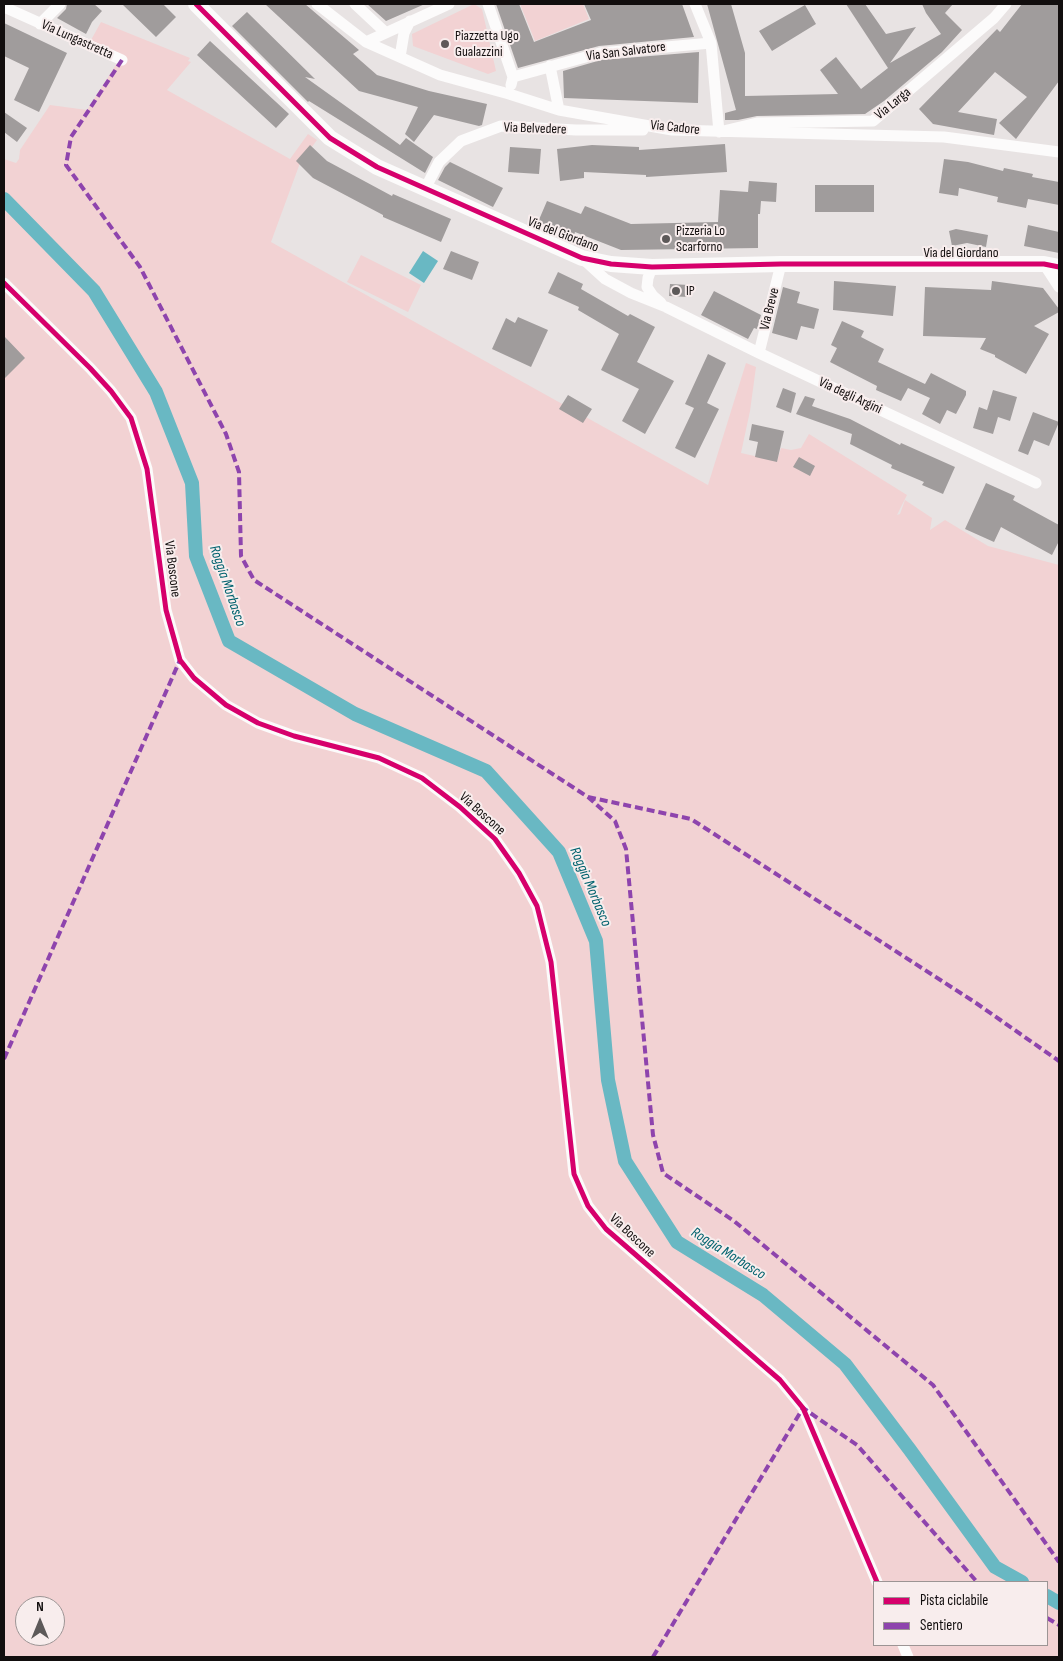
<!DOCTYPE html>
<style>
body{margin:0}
#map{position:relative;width:1063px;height:1661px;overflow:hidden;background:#e8e3e3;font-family:"Sofia Sans Condensed",sans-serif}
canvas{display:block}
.frame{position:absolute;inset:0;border:5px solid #120e0e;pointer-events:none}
.legend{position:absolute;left:873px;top:1581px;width:175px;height:65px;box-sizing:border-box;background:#f8eded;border:1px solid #9c9494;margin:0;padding:6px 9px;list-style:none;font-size:15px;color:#120e0e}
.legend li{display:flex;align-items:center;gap:10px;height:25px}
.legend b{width:25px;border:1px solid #9c9494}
.north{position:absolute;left:15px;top:1596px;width:50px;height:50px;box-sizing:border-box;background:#f8eded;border:1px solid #9c9494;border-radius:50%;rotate:0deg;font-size:14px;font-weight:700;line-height:20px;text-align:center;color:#120e0e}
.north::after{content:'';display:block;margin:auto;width:18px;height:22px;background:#5d5959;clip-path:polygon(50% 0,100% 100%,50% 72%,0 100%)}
</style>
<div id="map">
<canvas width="1063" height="1661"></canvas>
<div class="frame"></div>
<ul class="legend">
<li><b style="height:6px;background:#d6006c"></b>Pista ciclabile</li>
<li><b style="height:6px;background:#8e44ad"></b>Sentiero</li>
</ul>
<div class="north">N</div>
</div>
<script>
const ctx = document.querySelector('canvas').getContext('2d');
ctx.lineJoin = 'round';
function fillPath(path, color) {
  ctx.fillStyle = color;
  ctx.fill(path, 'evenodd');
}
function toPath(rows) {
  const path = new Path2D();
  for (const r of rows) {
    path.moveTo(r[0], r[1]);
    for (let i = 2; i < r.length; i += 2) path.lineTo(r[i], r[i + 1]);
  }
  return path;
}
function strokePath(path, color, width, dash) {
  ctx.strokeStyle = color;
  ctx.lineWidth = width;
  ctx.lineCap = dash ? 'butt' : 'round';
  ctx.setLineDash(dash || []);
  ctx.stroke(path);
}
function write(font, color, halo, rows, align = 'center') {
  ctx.font = font + ' "Sofia Sans Condensed",sans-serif';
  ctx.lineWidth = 4;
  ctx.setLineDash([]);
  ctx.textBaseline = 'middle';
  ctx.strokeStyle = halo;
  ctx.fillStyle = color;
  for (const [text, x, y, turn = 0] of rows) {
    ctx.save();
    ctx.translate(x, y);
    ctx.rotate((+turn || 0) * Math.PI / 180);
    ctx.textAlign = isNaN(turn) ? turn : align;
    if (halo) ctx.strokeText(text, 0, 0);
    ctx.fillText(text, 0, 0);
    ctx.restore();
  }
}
fillPath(toPath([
 [474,4,482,9,496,71,488,74,413,46,412,34],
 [520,4,583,4,589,19,535,41],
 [101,22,190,58,188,61,191,62,167,90,290,159,308,134,317,140,300,163,271,242,708,485,746,363,756,367,750,411,741,453,777,461,781,448,791,450,801,448,809,434,907,495,897,515,900,514,905,500,932,518,930,530,945,520,988,546,1059,565,1059,1657,4,1657,4,159,16,163,19,159,20,150,50,105,87,110,117,63,86,49],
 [874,1582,1047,1582,1047,1645,874,1645],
 [25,1606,55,1606,55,1636,25,1636],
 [361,255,421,285,408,312,347,282]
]), '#f2d2d3');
fillPath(toPath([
 [423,251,438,261,424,283,409,273]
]), '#69b8c3');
strokePath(toPath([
 [4,199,94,291,156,392,192,483,196,556,229,641,355,714,486,771,559,852,596,941,608,1080,625,1161,677,1242,763,1295,845,1364,910,1450,995,1567,1022,1582],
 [1047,1596,1059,1603]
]), '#69b8c3', 14);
fillPath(toPath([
 [67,4,94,4,102,11,92,22,86,34,57,18,66,9],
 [122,4,163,4,176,17,156,37],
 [265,4,305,4,359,50,353,54,377,75,429,91,487,104,482,125,479,126,434,115,414,142,405,134,418,107,359,91],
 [367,4,425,4,386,21],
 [496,4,519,4,534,42,591,20,584,4,682,4,694,37,599,46,518,68],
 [707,4,731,4,745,53,745,96,838,94,820,70,836,57,861,89,888,68,846,4,865,4,886,34,916,27,890,63,941,34,926,13,922,4,953,4,945,13,962,30,942,52,884,101,865,114,757,116,738,120,725,120,725,113,736,110],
 [1022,4,1059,4,1059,81,1016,139,999,123,1027,97,995,72,958,112,997,119,994,135,933,124,919,109,997,29,1000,32],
 [805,5,816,24,772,51,759,31],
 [247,12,315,79,305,77,400,145,406,138,433,157,425,173,309,101,308,102,232,26],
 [4,23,67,53,39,112,14,100,29,68,4,56],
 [210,41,289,114,276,128,197,55],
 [699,52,698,103,564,98,563,71,601,60],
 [4,112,27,128,17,142,4,132],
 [725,144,727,172,646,177,646,175,584,172,584,178,560,181,557,149,592,145,639,147,639,150],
 [310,145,327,161,392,196,393,194,451,219,441,242,383,217,383,215,313,178,296,161],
 [510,147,541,149,539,174,508,172],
 [944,159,968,162,1003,171,1004,168,1033,174,1032,177,1059,182,1059,205,1028,199,1026,208,997,202,998,197,959,188,958,196,939,193],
 [450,162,503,188,493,207,438,180,445,167],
 [749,181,777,183,776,202,761,201,760,214,758,214,758,248,621,250,575,232,574,235,538,222,547,201,581,214,585,206,631,224,718,222,720,190,748,192],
 [815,185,874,185,874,212,815,212],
 [1028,225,1059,232,1059,253,1024,246],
 [956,229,988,235,986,247,967,243,952,246,949,231],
 [451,251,479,262,472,280,443,269],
 [558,272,583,284,581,289,628,316,630,314,655,327,637,362,674,381,645,434,622,421,639,389,601,370,619,334,578,310,579,307,548,293],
 [834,281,896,286,893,316,833,310],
 [992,281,1043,288,1059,309,1059,312,1034,326,1049,334,1026,374,995,357,995,355,980,349,986,338,923,336,925,287,991,290],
 [670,284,689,285,688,297,669,296],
 [783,287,800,292,797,303,819,309,814,329,801,326,797,340,772,333],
 [714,291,761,315,757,329,754,328,748,339,701,315],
 [518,317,548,330,531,367,492,349,506,318,515,323],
 [842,321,864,331,861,337,884,349,878,362,925,384,931,373,966,391,966,395,956,414,947,410,940,424,922,414,930,398,908,388,901,401,876,390,877,386,830,362,837,348,831,345],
 [4,336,25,358,4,379],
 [708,354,726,363,707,403,719,409,695,458,675,448,694,408,685,404],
 [783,388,796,393,791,413,776,407],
 [993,390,1017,397,1010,421,998,417,993,434,973,428,979,407,987,410],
 [568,395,592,409,583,423,559,409],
 [805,396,815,399,812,406,850,419,900,445,901,443,955,467,943,494,922,485,924,482,891,468,892,465,850,444,852,434,796,414],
 [1033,412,1059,422,1049,446,1034,440,1028,455,1018,451],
 [752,424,784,431,777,462,755,457,758,442,749,440],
 [799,457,815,466,810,476,793,467],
 [986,483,1015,496,1013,500,1059,525,1059,541,1052,555,1001,527,994,542,965,529]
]), '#a09c9c');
strokePath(toPath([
 [317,4,366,42,440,75,509,94,559,110,672,130,944,137,1059,152],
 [355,4,385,32],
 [488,4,513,77,511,85],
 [695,4,711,43,719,132,757,123,873,121,994,18,1006,4],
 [4,7,122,60],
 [40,24,60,4],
 [366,42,449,4],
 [400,57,404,33,410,21],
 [550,66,559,110],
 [513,77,600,53,711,43],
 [425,189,439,162,461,141,501,126,576,130,643,130],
 [582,258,605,279,631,293,666,307,759,353,1036,483],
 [1044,264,1059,287],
 [652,267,648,278,647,287,653,296,661,303],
 [4,283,90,368,111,391,131,418,147,469,166,610,180,660,194,678,226,705,258,723,294,736,379,758,422,778,460,807,495,839,519,873,537,906,551,962,574,1174,588,1206,606,1229,780,1380,803,1408,877,1582],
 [759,353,781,264],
 [903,1645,908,1657]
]), '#fcfbfb', 11);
strokePath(toPath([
 [196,4,330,138,377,167,582,258,611,264,652,267,781,264,1044,264,1059,267]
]), '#fcfbfb', 16);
strokePath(toPath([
 [122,60,71,137,66,165,140,267,226,434,239,472,241,556,254,580,588,797,615,821,626,849,653,1135,663,1173,734,1221,933,1385,1059,1562],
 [588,797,691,819,976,1003,1059,1061],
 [4,1059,180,660],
 [1047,1618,1059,1625],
 [653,1657,803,1408,857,1445,977,1582]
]), '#8e44ad', 4, [8, 4]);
strokePath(toPath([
 [196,4,330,138,377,167,582,258,611,264,652,267,781,264,1044,264,1059,267],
 [4,283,90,368,111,391,131,418,147,469,166,610,180,660,194,678,226,705,258,723,294,736,379,758,422,778,460,807,495,839,519,873,537,906,551,962,574,1174,588,1206,606,1229,780,1380,803,1408,877,1582]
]), '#d6006c', 5);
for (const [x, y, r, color] of [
 [445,44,5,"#5d5959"],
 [666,239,5,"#5d5959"],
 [676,291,5,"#5d5959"]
]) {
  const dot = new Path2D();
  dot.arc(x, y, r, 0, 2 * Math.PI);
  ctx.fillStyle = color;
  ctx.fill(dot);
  strokePath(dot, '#f8eded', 2);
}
write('14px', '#120e0e', '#f8eded', [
 ["Piazzetta Ugo",455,36],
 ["Gualazzini",455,52],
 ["Pizzeria Lo",676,231],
 ["Scarforno",676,247],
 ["IP",686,291]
], 'left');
write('14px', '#120e0e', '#f8eded', [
 ["Via Lungastretta",77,40,24],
 ["Via San Salvatore",626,52,-7],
 ["Via Larga",893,104,-39],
 ["Via Cadore",675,128,6],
 ["Via Belvedere",535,129,2],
 ["Via del Giordano",563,235,21],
 ["Via del Giordano",961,253],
 ["Via Breve",770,309,-76],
 ["Via degli Argini",850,396,25],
 ["Via Boscone",172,569,83],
 ["Via Boscone",482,814,42],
 ["Via Boscone",632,1236,43]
]);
write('italic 15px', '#00626e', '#f8eded', [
 ["Roggia Morbasco",227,586,71],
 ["Roggia Morbasco",590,887,67],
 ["Roggia Morbasco",728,1254,32]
]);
</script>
